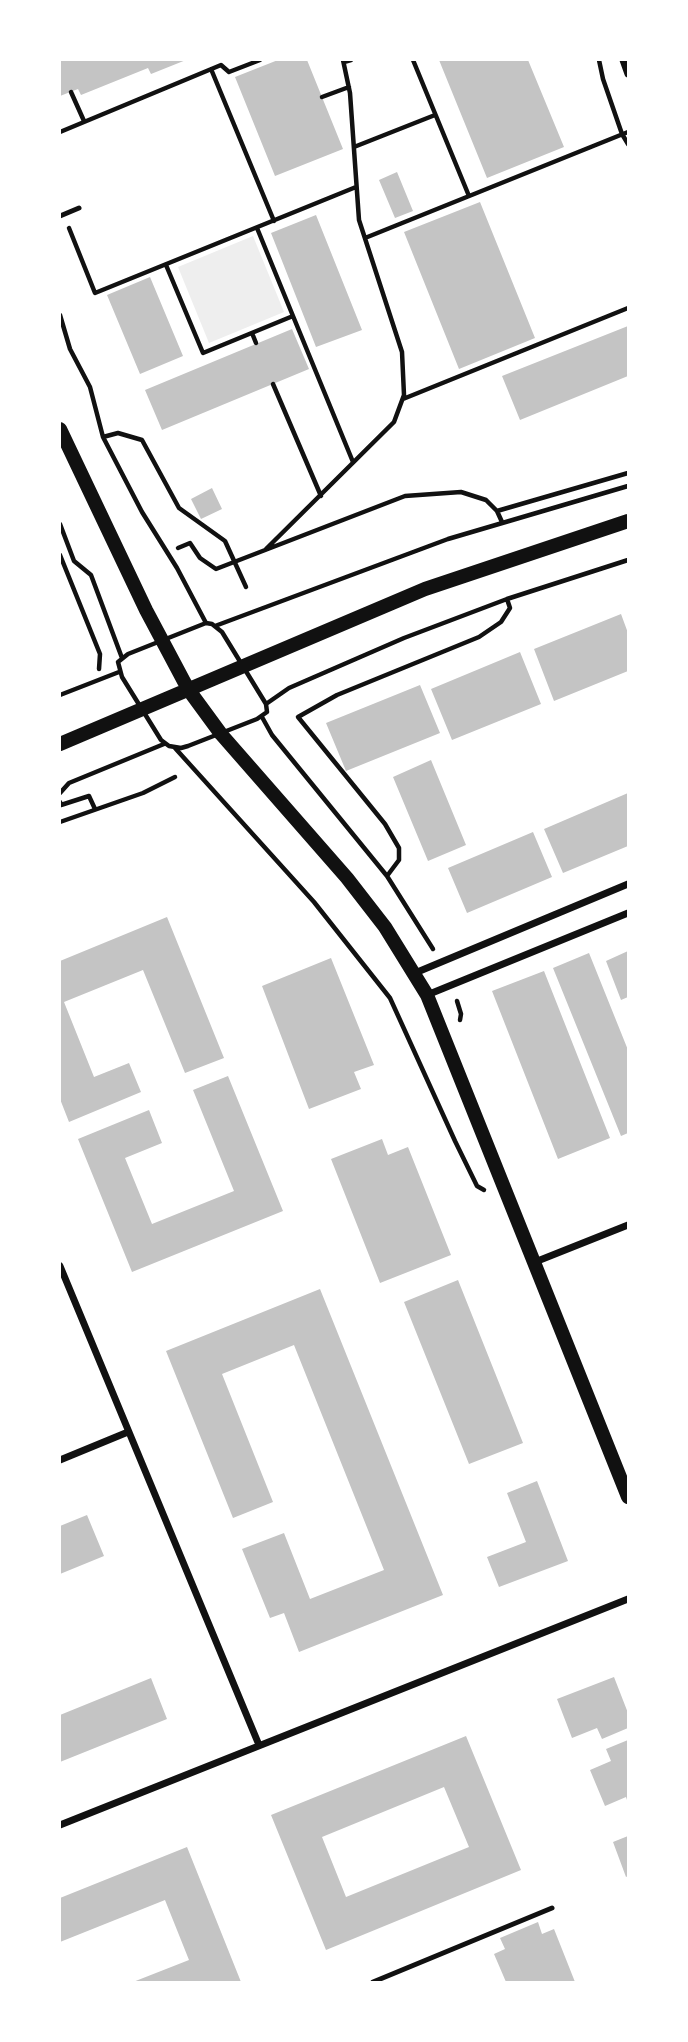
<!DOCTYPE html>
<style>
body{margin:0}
#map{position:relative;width:688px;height:2042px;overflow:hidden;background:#fff;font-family:"Golos Text",sans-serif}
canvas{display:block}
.frame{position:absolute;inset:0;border:61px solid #fff;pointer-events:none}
</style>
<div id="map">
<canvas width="688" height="2042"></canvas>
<div class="frame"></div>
</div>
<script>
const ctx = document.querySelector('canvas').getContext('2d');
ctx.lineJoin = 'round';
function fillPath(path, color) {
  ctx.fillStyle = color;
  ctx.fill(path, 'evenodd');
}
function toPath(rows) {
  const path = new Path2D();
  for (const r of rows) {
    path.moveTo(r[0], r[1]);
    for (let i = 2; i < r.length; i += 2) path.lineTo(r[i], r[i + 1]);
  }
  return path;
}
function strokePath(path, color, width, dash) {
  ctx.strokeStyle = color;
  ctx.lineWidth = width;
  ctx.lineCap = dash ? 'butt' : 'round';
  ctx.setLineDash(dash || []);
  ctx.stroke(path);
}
fillPath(toPath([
 [253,236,284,312,209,343,178,267]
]), '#eee');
fillPath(toPath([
 [60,60,186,60,151,74,148,68,81,95,78,89,60,96],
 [278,60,307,60,343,149,275,176,235,77],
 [439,60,528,60,564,147,487,178],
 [397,172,413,211,395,218,379,180],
 [480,202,535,338,459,369,404,232],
 [316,215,362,330,316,347,271,233],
 [150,277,183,356,140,374,107,295],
 [628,326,628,376,520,420,502,376],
 [292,329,309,369,162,430,145,390],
 [212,488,222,509,201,519,191,499],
 [621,614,628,633,628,671,554,701,534,649],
 [520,652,541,704,452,740,431,689],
 [420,685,440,733,346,771,326,723],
 [431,760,466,845,428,861,393,777],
 [628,793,628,846,563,873,544,829],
 [533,832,552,877,467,913,448,868],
 [167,917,224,1058,185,1073,143,970,64,1002,94,1077,129,1063,141,1092,69,1122,60,1099,60,961],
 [628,951,628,997,621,1000,606,961],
 [589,953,628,1050,628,1133,621,1136,553,968],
 [331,958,374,1065,354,1072,361,1089,309,1109,262,986],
 [544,971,610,1138,558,1159,492,991],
 [228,1076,283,1211,132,1272,78,1139,149,1110,162,1143,125,1158,152,1224,234,1191,193,1090],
 [382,1139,388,1155,408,1147,451,1255,380,1283,331,1159],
 [458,1280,523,1443,469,1464,404,1302],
 [320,1289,443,1595,299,1652,284,1613,270,1618,242,1549,284,1533,310,1599,384,1570,294,1345,222,1374,273,1502,233,1518,166,1351],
 [537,1481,568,1561,499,1587,487,1557,526,1542,507,1493],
 [87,1515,104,1556,60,1574,60,1526],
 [614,1677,628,1713,628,1728,602,1739,597,1728,572,1738,557,1699],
 [151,1678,167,1719,60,1762,60,1715],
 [466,1736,521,1870,326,1950,271,1815],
 [444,1787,469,1847,346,1897,322,1837],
 [628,1740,628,1803,626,1797,605,1806,590,1770,611,1761,606,1749],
 [628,1836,628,1876,626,1877,613,1842],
 [187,1847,241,1982,133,1982,189,1960,165,1900,60,1942,60,1898],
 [538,1922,542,1934,554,1929,575,1982,506,1982,494,1954,505,1949,500,1938]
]), '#c4c4c4');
strokePath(toPath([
 [413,60,469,196],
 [599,60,603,79,622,134,628,144],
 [344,62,351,60],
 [211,69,274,221],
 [71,92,84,121],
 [322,97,349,87],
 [60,132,221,65,229,72,260,60],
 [354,147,435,115],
 [69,228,95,293,356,187],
 [365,238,628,132],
 [166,265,203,353,293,316,257,228],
 [60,315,70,349,90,387,103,437,142,512,177,568,206,623],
 [293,316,353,462],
 [252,333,256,343],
 [273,384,321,496],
 [403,399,628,308],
 [103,437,118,433,142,440,179,508,225,541,246,587],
 [497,511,628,473],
 [60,524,74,561,91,575,122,658],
 [178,548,190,543,200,558,216,569,405,496,461,492,486,500,497,511,502,522],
 [266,549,394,422,404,395,402,352,359,220,350,93,343,60],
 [60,555,100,654,99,669],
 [206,623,212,624,222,632,266,704,267,712,257,719,188,746,181,748,169,746,161,740,122,677,118,662,128,654,206,623],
 [215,626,448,539,628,486],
 [60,695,119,672],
 [266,704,289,688,404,638,507,599,628,560],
 [262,717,272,735,387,876,433,949],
 [175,748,314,902,390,998,455,1141,477,1186,484,1190],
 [60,793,69,783,164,744],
 [60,802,61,805,89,796,95,809],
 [60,822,143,793,175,777],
 [387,876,399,860,399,848,385,824,298,717,337,695,479,637,501,622,510,608,507,599],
 [457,1001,461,1014,460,1020]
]), '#111', 4.5);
strokePath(toPath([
 [60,216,79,208],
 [373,1982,552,1908]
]), '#111', 5);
strokePath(toPath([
 [623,60,628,74],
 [415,973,628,884],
 [427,995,628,913],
 [535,1262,628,1225],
 [60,1266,259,1745],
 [60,1460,128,1432],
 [60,1825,628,1599]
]), '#111', 7);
strokePath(toPath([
 [60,429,146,610,188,689,221,734,347,878,385,927,427,995,628,1497],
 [60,744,425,589,628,521]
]), '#111', 14);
</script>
